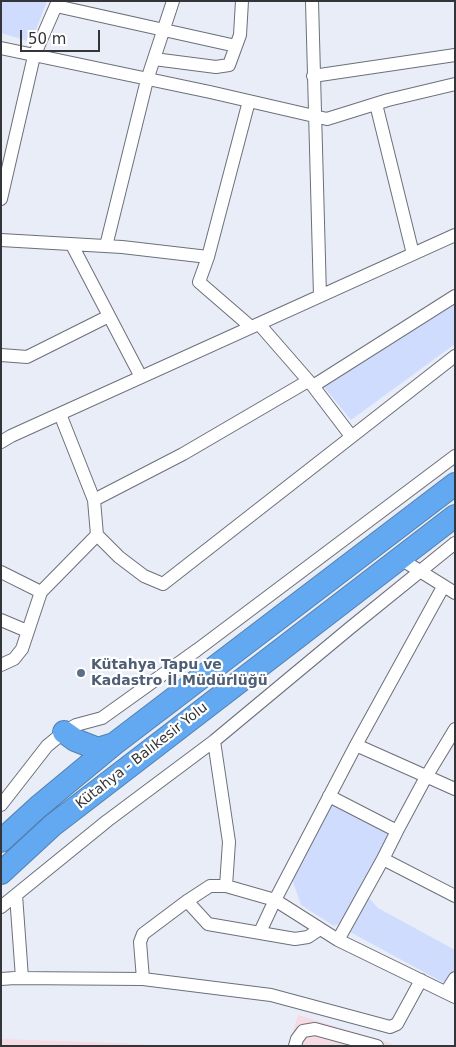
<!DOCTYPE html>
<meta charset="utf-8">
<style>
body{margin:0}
#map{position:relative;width:456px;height:1047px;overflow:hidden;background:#e9edf7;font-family:"DejaVu Sans",sans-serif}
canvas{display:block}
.frame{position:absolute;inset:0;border:2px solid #343539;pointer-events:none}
.scale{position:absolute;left:20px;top:30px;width:80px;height:22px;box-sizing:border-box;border:2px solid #343539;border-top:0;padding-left:6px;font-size:15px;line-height:18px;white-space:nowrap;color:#343539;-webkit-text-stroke:4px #fff;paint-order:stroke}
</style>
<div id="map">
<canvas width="456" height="1047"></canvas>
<div class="frame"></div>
<div class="scale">50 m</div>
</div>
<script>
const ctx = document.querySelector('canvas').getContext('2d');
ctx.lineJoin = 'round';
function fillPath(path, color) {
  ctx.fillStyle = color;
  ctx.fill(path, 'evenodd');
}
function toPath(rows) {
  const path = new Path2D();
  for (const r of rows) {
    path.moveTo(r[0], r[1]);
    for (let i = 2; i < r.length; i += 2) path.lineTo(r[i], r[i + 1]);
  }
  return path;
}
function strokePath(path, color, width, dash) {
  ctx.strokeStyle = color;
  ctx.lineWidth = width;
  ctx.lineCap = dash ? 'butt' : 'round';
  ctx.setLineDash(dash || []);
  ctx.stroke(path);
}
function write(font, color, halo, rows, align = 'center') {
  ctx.font = font + ' "DejaVu Sans",sans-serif';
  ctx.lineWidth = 4.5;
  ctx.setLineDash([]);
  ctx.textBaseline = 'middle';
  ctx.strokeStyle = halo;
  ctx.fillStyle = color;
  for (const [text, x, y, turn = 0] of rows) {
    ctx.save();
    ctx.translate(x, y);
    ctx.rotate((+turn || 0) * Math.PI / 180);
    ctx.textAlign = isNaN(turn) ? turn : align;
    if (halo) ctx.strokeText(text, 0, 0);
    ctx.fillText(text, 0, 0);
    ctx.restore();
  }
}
fillPath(toPath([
 [298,1015,386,1042,397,1046,289,1046],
 [1,1039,117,1043,174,1046,1,1046]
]), '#f6dbe2');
fillPath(toPath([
 [1,1,47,1,31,42,1,33],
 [455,304,455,344,351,420,324,387],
 [332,803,390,833,342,923,334,926,301,905,292,879],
 [368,897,378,908,455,950,455,970,446,984,350,932]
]), '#cfdcfe');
const street = toPath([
 [312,1,320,296],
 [56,6,236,46],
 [1,48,210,92,327,119,388,100,455,84],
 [154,59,216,67,229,65,240,35,242,1],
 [313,76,455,55],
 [249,101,208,257,199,282,251,327],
 [376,104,413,254],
 [1,199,34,56,58,1],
 [1,240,122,247,208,257],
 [72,245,141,377],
 [106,246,147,80,173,1],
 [259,324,313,386,351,436],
 [1,355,27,357,109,316],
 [313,386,455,296],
 [60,414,94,500,97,535,119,557,144,576,163,584,455,356],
 [1,442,11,436,455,235],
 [94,500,183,454,308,381],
 [399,558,455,593],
 [1,572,41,592,22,649,14,659,1,665],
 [41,592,97,535],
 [1,620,27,631],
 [214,741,229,842,226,886],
 [356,745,455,789],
 [329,796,397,831,426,777,455,729],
 [1,805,47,746,64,732,76,725,102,718,197,650,455,456],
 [383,859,455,896],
 [16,895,22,978],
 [187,901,208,924,295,939,308,937,320,929],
 [1,907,107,821,214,741,350,628,455,543],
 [260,932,275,900,338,940,455,997],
 [338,940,383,859,397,831],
 [1,979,15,978,143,979,271,995,390,1027,397,1024,421,980],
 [143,979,140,942,143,934,187,901,210,886,226,886,275,900,356,745,443,587],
 [446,992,455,978],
 [295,1046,297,1039,303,1031,315,1029,377,1046]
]);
const highway = toPath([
 [64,732,75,740,98,749,114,744],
 [1,841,38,807,114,744,455,484],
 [1,873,53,825,455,516]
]);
strokePath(street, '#6d7079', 14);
strokePath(highway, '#5380b1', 24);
strokePath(street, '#fff', 12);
strokePath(highway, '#63a9f1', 22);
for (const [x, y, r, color] of [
 [81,673,5,"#5c6f8a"]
]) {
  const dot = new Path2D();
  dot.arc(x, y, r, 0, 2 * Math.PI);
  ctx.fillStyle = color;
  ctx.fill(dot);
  strokePath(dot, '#fff', 2);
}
write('bold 14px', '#4e5e75', '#fff', [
 ["Kütahya Tapu ve",91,665],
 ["Kadastro İl Müdürlüğü",91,681]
], 'left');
write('14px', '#343539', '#fff', [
 ["Kütahya - Balıkesir Yolu",142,756,-38]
]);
</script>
